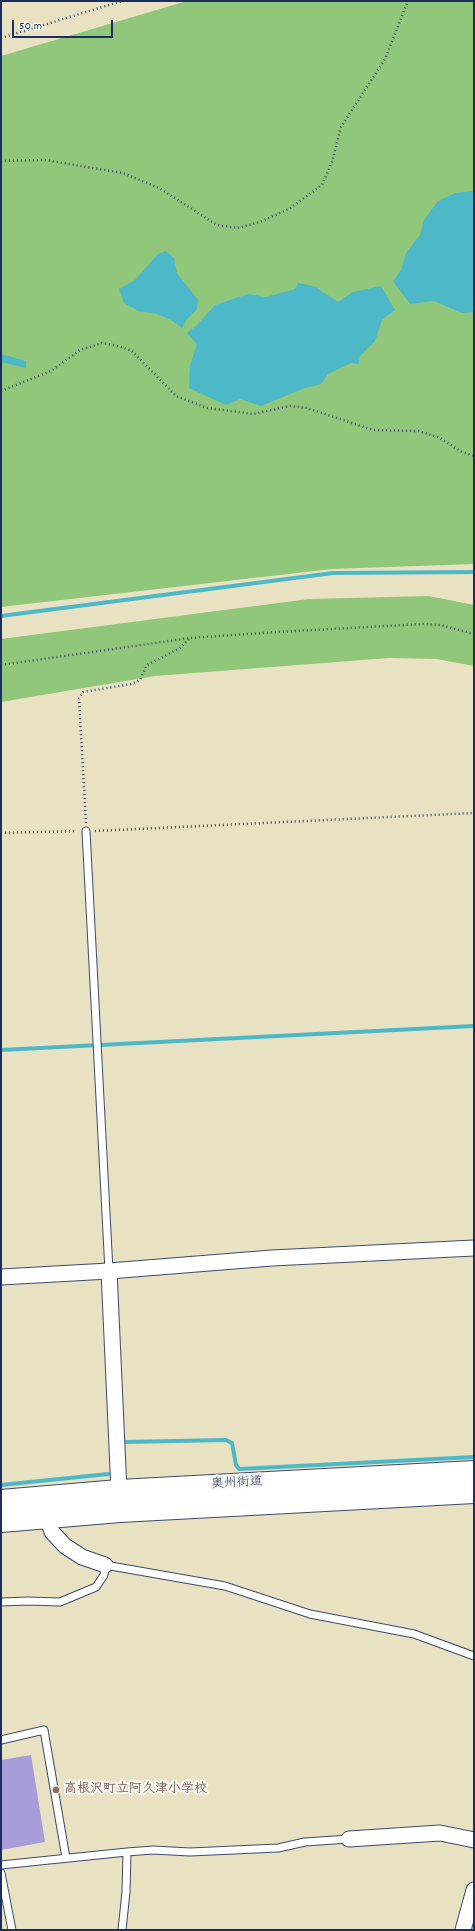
<!DOCTYPE html>
<meta charset="utf-8">
<style>
body{margin:0}
#map{position:relative;width:475px;height:1931px;overflow:hidden;background:#e9e2c2;font-family:Dekko,sans-serif}
canvas{display:block}
.frame{position:absolute;inset:0;border:2px solid #1b2f5e;pointer-events:none}
.scale{position:absolute;left:12px;top:20px;width:101px;height:18px;box-sizing:border-box;border:2px solid #1b2f5e;border-top:0;padding-left:5px;font-size:12px;line-height:14px;white-space:nowrap;color:#1b2f5e;-webkit-text-stroke:3px #f6f6f2;paint-order:stroke}
</style>
<div id="map">
<canvas width="475" height="1931"></canvas>
<div class="frame"></div>
<div class="scale">50 m</div>
</div>
<script>
const ctx = document.querySelector('canvas').getContext('2d');
ctx.lineJoin = 'round';
function fillPath(path, color) {
  ctx.fillStyle = color;
  ctx.fill(path, 'evenodd');
}
function toPath(rows) {
  const path = new Path2D();
  for (const r of rows) {
    path.moveTo(r[0], r[1]);
    for (let i = 2; i < r.length; i += 2) path.lineTo(r[i], r[i + 1]);
  }
  return path;
}
function strokePath(path, color, width, dash) {
  ctx.strokeStyle = color;
  ctx.lineWidth = width;
  ctx.lineCap = dash ? 'butt' : 'round';
  ctx.setLineDash(dash || []);
  ctx.stroke(path);
}
function write(font, color, halo, rows, align = 'center') {
  ctx.font = font + ' Dekko,"Klee One",sans-serif';
  ctx.lineWidth = 4;
  ctx.setLineDash([]);
  ctx.textBaseline = 'middle';
  ctx.strokeStyle = halo;
  ctx.fillStyle = color;
  for (const [text, x, y, turn = 0] of rows) {
    ctx.save();
    ctx.translate(x, y);
    ctx.rotate((+turn || 0) * Math.PI / 180);
    ctx.textAlign = isNaN(turn) ? turn : align;
    if (halo) ctx.strokeText(text, 0, 0);
    ctx.fillText(text, 0, 0);
    ctx.restore();
  }
}
fillPath(toPath([
 [187,1,474,1,474,564,332,569,1,607,1,56],
 [429,596,474,605,474,666,437,659,389,658,155,676,1,702,1,639,309,599]
]), '#91c77a');
fillPath(toPath([
 [474,191,474,312,462,313,434,301,410,304,393,281,401,270,406,253,420,235,424,220,438,201,455,193],
 [166,251,174,258,177,273,198,300,197,309,187,319,182,328,171,320,157,314,138,311,124,303,119,289,135,280,158,254],
 [298,283,316,287,338,302,353,292,381,286,395,310,382,320,375,341,360,356,359,364,351,363,328,374,321,384,302,389,261,406,240,399,226,405,189,388,190,366,197,344,187,333,197,325,215,305,248,294,266,297,295,289],
 [1,354,26,361,26,368,1,362]
]), '#4cb8c8');
strokePath(toPath([
 [1,616,333,573,474,572],
 [1,1050,474,1026],
 [124,1442,226,1440,232,1443,236,1465,239,1469,474,1457],
 [1,1485,108,1474]
]), '#4cb8c8', 4);
fillPath(toPath([
 [31,1755,45,1842,1,1850,1,1760]
]), '#a99cda');
const service = toPath([
 [86,831,109,1271],
 [1,1602,28,1601,60,1602,96,1587,104,1575,105,1565,225,1586,310,1614,414,1634,474,1656],
 [1,1740,44,1730,66,1858],
 [1,1865,127,1852,153,1850,190,1852,278,1848,305,1842,349,1839],
 [1,1873,12,1930],
 [122,1930,126,1892,127,1852]
]);
const minor = toPath([
 [109,1271,119,1491],
 [1,1277,109,1271,272,1258,474,1248],
 [47,1517,52,1532,65,1546,82,1557,105,1565],
 [349,1839,440,1833,474,1840],
 [463,1930,474,1890]
]);
const trunk = toPath([
 [1,1501,119,1491,474,1472],
 [1,1521,120,1511,474,1492]
]);
strokePath(service, '#3a4a6d', 9);
strokePath(minor, '#3a4a6d', 17);
strokePath(trunk, '#3a4a6d', 24);
strokePath(toPath([
 [1,38,122,1],
 [1,161,45,160,123,173,159,188,217,225,237,228,260,222,289,209,322,185,332,162,341,127,385,59,408,1],
 [1,391,51,371,80,350,102,343,118,346,132,351,176,396,207,408,253,414,290,406,307,408,373,430,418,431,438,437,462,452,474,456],
 [1,665,190,638,277,632,422,624,441,625,474,634],
 [86,823,79,699,83,692,131,684,140,680,147,665,180,648,189,639],
 [95,831,474,813],
 [1,833,76,831]
]), '#3a4a6d', 2.5, [1, 3]);
strokePath(service, '#fff', 7);
strokePath(minor, '#fff', 15);
strokePath(trunk, '#fff', 22);
for (const [x, y, r, color] of [
 [56,1790,4,"#8d6e63"]
]) {
  const dot = new Path2D();
  dot.arc(x, y, r, 0, 2 * Math.PI);
  ctx.fillStyle = color;
  ctx.fill(dot);
  strokePath(dot, '#f6f6f2', 1.5);
}
write('13px', '#1b2f5e', '#f6f6f2', [
 ["奥州街道",237,1484,-3]
]);
write('bold 13px', '#785e54', '#f6f6f2', [
 ["高根沢町立阿久津小学校",64,1790]
], 'left');
</script>
